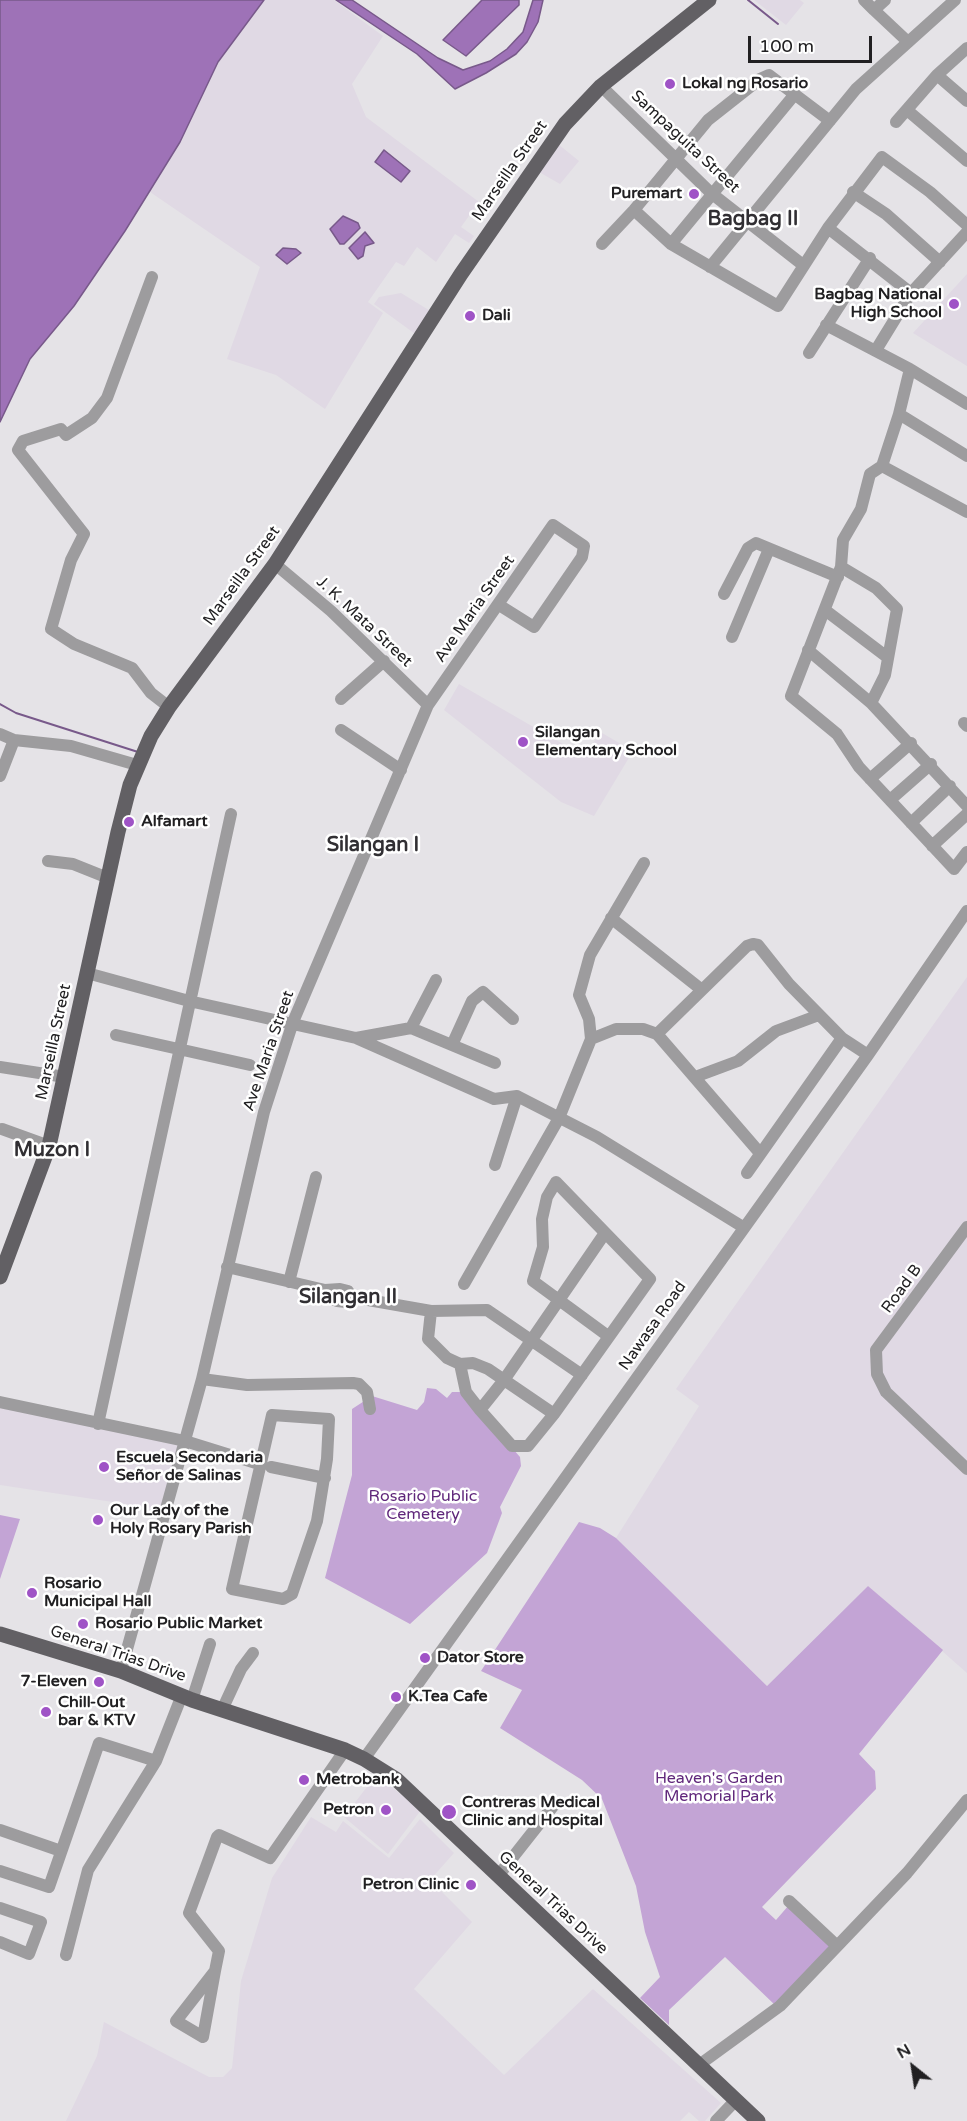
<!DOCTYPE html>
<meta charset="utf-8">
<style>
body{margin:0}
#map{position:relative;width:967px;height:2121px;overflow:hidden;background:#e5e3e7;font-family:"Varela Round",sans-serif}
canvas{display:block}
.north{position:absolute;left:883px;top:2037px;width:60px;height:60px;-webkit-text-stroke:4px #fff;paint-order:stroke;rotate:330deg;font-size:16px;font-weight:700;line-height:24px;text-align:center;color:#212022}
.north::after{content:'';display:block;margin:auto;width:21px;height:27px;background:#212022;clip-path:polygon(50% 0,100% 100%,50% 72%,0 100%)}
.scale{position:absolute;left:748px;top:36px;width:124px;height:27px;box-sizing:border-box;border:3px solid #212022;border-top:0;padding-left:8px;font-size:18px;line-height:21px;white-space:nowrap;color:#212022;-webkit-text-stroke:4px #fff;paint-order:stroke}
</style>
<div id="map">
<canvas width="967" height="2121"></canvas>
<div class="north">N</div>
<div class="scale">100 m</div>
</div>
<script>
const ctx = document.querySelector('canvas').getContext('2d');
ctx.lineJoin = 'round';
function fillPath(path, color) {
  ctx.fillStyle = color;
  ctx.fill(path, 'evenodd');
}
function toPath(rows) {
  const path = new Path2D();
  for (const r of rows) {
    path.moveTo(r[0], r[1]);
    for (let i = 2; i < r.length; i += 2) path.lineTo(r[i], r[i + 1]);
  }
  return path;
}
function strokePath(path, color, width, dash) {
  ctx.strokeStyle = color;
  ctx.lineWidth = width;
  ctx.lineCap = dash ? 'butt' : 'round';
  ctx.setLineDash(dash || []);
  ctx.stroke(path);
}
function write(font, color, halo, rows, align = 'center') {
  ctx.font = font + ' "Varela Round",sans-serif';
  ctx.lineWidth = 5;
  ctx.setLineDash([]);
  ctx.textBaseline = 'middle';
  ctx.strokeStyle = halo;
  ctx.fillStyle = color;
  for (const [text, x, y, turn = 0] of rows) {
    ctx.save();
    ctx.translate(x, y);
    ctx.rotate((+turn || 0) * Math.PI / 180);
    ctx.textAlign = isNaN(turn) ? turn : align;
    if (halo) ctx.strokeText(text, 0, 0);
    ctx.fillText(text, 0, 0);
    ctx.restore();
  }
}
fillPath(toPath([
 [264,0,334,0,383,36,352,84,366,117,479,202,461,227,474,236,469,243,455,234,436,262,417,247,404,266,396,262,368,302,383,313,325,409,276,375,227,359,260,267,150,192,180,142,217,62],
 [754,0,800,0,804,3,786,25],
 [558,144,579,161,560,184,539,172],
 [967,274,967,366,913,333],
 [401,293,432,312,418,336,374,304,379,297],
 [459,684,582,755,602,733,633,751,594,816,561,802,444,710],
 [967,977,967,1673,868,1586,767,1686,616,1538,699,1406,676,1389],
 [0,1405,180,1445,166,1510,0,1485],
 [376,1775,421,1810,388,1854,344,1817],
 [311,1817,336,1832,343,1821,389,1858,420,1819,454,1853,430,1880,472,1922,414,1989,504,2075,593,1989,721,2103,705,2121,699,2121,689,2112,680,2121,66,2121,97,2056,104,2022,209,2077,223,2077,232,2068,241,1981,272,1878]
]), '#e0d9e4');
fillPath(toPath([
 [427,1388,436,1389,447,1398,452,1392,463,1392,520,1457,521,1466,500,1507,502,1513,487,1553,410,1624,325,1578,352,1475,352,1409,372,1396,417,1410,424,1402],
 [0,1515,20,1519,0,1579],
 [579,1522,600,1528,616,1538,767,1686,868,1586,943,1650,859,1754,875,1771,876,1789,762,1907,776,1920,789,1905,832,1944,776,2006,725,1957,669,2010,669,2025,640,1998,660,1977,645,1932,636,1886,602,1799,582,1780,500,1728,522,1690,481,1671]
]), '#c3a4d5');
const water = toPath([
 [0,0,264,0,218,62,180,142,125,231,74,306,30,359,0,422,0,0],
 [336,0,352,0,438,58,463,70,490,61,507,49,523,32,533,0,543,0,538,22,527,42,516,54,486,73,455,89,417,54,336,0],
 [482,0,519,0,519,5,466,56,443,40,482,0],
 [384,150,410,171,401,182,375,162,384,150],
 [343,216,358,223,360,228,344,244,340,244,330,229,343,216],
 [365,232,374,243,365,246,363,256,358,259,349,248,365,232],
 [283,248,296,249,301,253,287,264,276,255,283,248]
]);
fillPath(water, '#9e72b7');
strokePath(water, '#78598a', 1.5);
strokePath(toPath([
 [748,0,778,24],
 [0,704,16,713,138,752]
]), '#78598a', 2);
strokePath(toPath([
 [864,0,874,10,885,0],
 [874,10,907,41],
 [937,75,967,101],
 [601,86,711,193,803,265],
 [907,110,967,161],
 [896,122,937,75,967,48],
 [853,192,886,214,940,262],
 [634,210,671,244,778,306,828,228,882,157,930,192,967,225],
 [828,228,911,293],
 [602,244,634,210,708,120,760,79,769,75,830,121],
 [671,244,795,94],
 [710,267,856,89,955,0],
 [152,277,107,398,92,418,66,435,61,429,23,441,18,450,84,534,71,560,51,629,74,644,132,668,151,693,169,707],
 [826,325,910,369,967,404],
 [876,350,911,293,967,232],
 [809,353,870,258],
 [899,414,910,369],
 [967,456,899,414,882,466,967,512],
 [275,564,331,611,428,705],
 [841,567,843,540,861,509,870,474,882,466],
 [724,594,748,548,756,543,838,577],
 [825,610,887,657],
 [732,637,769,549],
 [808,650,871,703,967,806],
 [341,699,384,661],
 [871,703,885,675,897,609,876,588,841,567,791,696,837,734,859,767,954,869,967,852],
 [964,723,967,726],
 [341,730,401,770],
 [0,734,14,740],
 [0,776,14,740,71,746,137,765],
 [870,779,911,743],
 [890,800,931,764],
 [911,823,950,786],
 [932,846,967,814],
 [48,861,73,864,108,878],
 [611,918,702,990],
 [87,973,189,1001,356,1038,494,1099,517,1096,597,1137,743,1227],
 [411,1028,495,1063],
 [657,1034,747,946,753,944,758,945,789,984,842,1038,868,1055],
 [116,1035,250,1065],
 [356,1038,411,1028,436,980],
 [591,1039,589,1019,579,995,590,955,644,863],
 [452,1045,472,1001,483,992,513,1019],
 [0,1067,65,1077],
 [695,1077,738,1061,776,1031,819,1015],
 [2,1129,49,1146],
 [495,1165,517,1096],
 [747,1173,842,1038],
 [967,1227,876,1350,877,1374,886,1392,967,1469],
 [227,1267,325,1290],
 [289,1282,316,1177],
 [464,1284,559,1118,591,1039,616,1029,643,1029,657,1034,759,1152],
 [351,1297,346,1302,337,1301,327,1297,325,1290,340,1289,348,1291,351,1297,431,1311],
 [460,1364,466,1392,480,1410,512,1446,528,1446,554,1414,650,1279,556,1182,547,1197,542,1219,543,1247,533,1281,608,1336],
 [202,1379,247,1385,353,1383,359,1384,367,1392,370,1409],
 [0,1402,185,1441,259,1464],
 [480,1410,504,1380,605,1233],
 [554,1414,488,1369,473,1363,460,1364,447,1358,428,1339,431,1311,487,1310,582,1375],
 [272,1415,329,1419,327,1459,317,1521,292,1594,283,1599,232,1589,272,1415],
 [98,1424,231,814],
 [271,1467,325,1478],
 [121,1671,202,1379,264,1112,293,1022,428,705,553,525,584,546,582,557,534,627,499,605],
 [192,1700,210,1644],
 [222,1710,241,1669,253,1653],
 [364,1759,868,1055,967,911],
 [0,1830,61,1851],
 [0,1871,49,1887,99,1743,156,1761,182,1695],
 [498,1876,554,1805],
 [789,1901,836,1945],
 [0,1908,41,1922,29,1954,0,1942],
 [66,1955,88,1870,156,1761],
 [215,1971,176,2021,203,2037,215,1971,219,1951,189,1913,217,1837,219,1835,270,1858,345,1750],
 [699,2065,780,2006,907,1873,967,1800],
 [716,2121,736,2100]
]), '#9d9c9e', 12);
strokePath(toPath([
 [0,1277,49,1146,118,832,130,785,151,736,169,707,275,564,461,274,565,124,601,86,709,0],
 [0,1634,121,1671,192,1700,345,1750,364,1759,396,1779,758,2121]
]), '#626064', 15);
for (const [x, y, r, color] of [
 [670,84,6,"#9f53c6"],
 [694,194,6,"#9f53c6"],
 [954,304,6,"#9f53c6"],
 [470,316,6,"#9f53c6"],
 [523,742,6,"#9f53c6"],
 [129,822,6,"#9f53c6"],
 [104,1467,6,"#9f53c6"],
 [98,1520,6,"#9f53c6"],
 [32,1593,6,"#9f53c6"],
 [83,1624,6,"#9f53c6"],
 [425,1658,6,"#9f53c6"],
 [99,1682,6,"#9f53c6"],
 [396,1697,6,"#9f53c6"],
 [46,1712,6,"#9f53c6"],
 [304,1780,6,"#9f53c6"],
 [386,1810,6,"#9f53c6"],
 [449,1812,8,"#9f53c6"],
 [471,1885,6,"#9f53c6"]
]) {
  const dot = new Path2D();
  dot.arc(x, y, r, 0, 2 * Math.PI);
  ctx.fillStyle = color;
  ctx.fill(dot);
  strokePath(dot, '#fff', 2);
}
write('bold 16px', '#212022', '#fff', [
 ["Lokal ng Rosario",682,84],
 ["Puremart",682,194,"right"],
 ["Bagbag National",942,295,"right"],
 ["High School",942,313,"right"],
 ["Dali",482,316],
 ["Silangan",535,733],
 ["Elementary School",535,751],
 ["Alfamart",141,822],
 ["Escuela Secondaria",116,1458],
 ["Señor de Salinas",116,1476],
 ["Our Lady of the",110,1511],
 ["Holy Rosary Parish",110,1529],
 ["Rosario",44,1584],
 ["Municipal Hall",44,1602],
 ["Rosario Public Market",95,1624],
 ["Dator Store",437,1658],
 ["7-Eleven",87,1682,"right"],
 ["K.Tea Cafe",408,1697],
 ["Chill-Out",58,1703],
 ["bar & KTV",58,1721],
 ["Metrobank",316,1780],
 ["Contreras Medical",462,1803],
 ["Clinic and Hospital",462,1821],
 ["Petron",374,1810,"right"],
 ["Petron Clinic",459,1885,"right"]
], 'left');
write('16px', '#212022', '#fff', [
 ["Sampaguita Street",685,142,43],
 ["Marseilla Street",510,171,-55],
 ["Marseilla Street",242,576,-54],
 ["Ave Maria Street",475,609,-55],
 ["J. K. Mata Street",364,622,43],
 ["Marseilla Street",54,1042,-78],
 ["Ave Maria Street",269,1051,-71],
 ["Road B",902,1289,-54],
 ["Nawasa Road",653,1326,-55],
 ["General Trias Drive",118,1654,19],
 ["General Trias Drive",553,1903,43]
]);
write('16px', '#60277b', '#fff', [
 ["Rosario Public",423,1497],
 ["Cemetery",423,1515],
 ["Heaven's Garden",719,1779],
 ["Memorial Park",719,1797]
]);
write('bold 20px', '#312f33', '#fff', [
 ["Bagbag II",753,220],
 ["Silangan I",373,846],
 ["Muzon I",52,1151],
 ["Silangan II",348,1298]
]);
</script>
